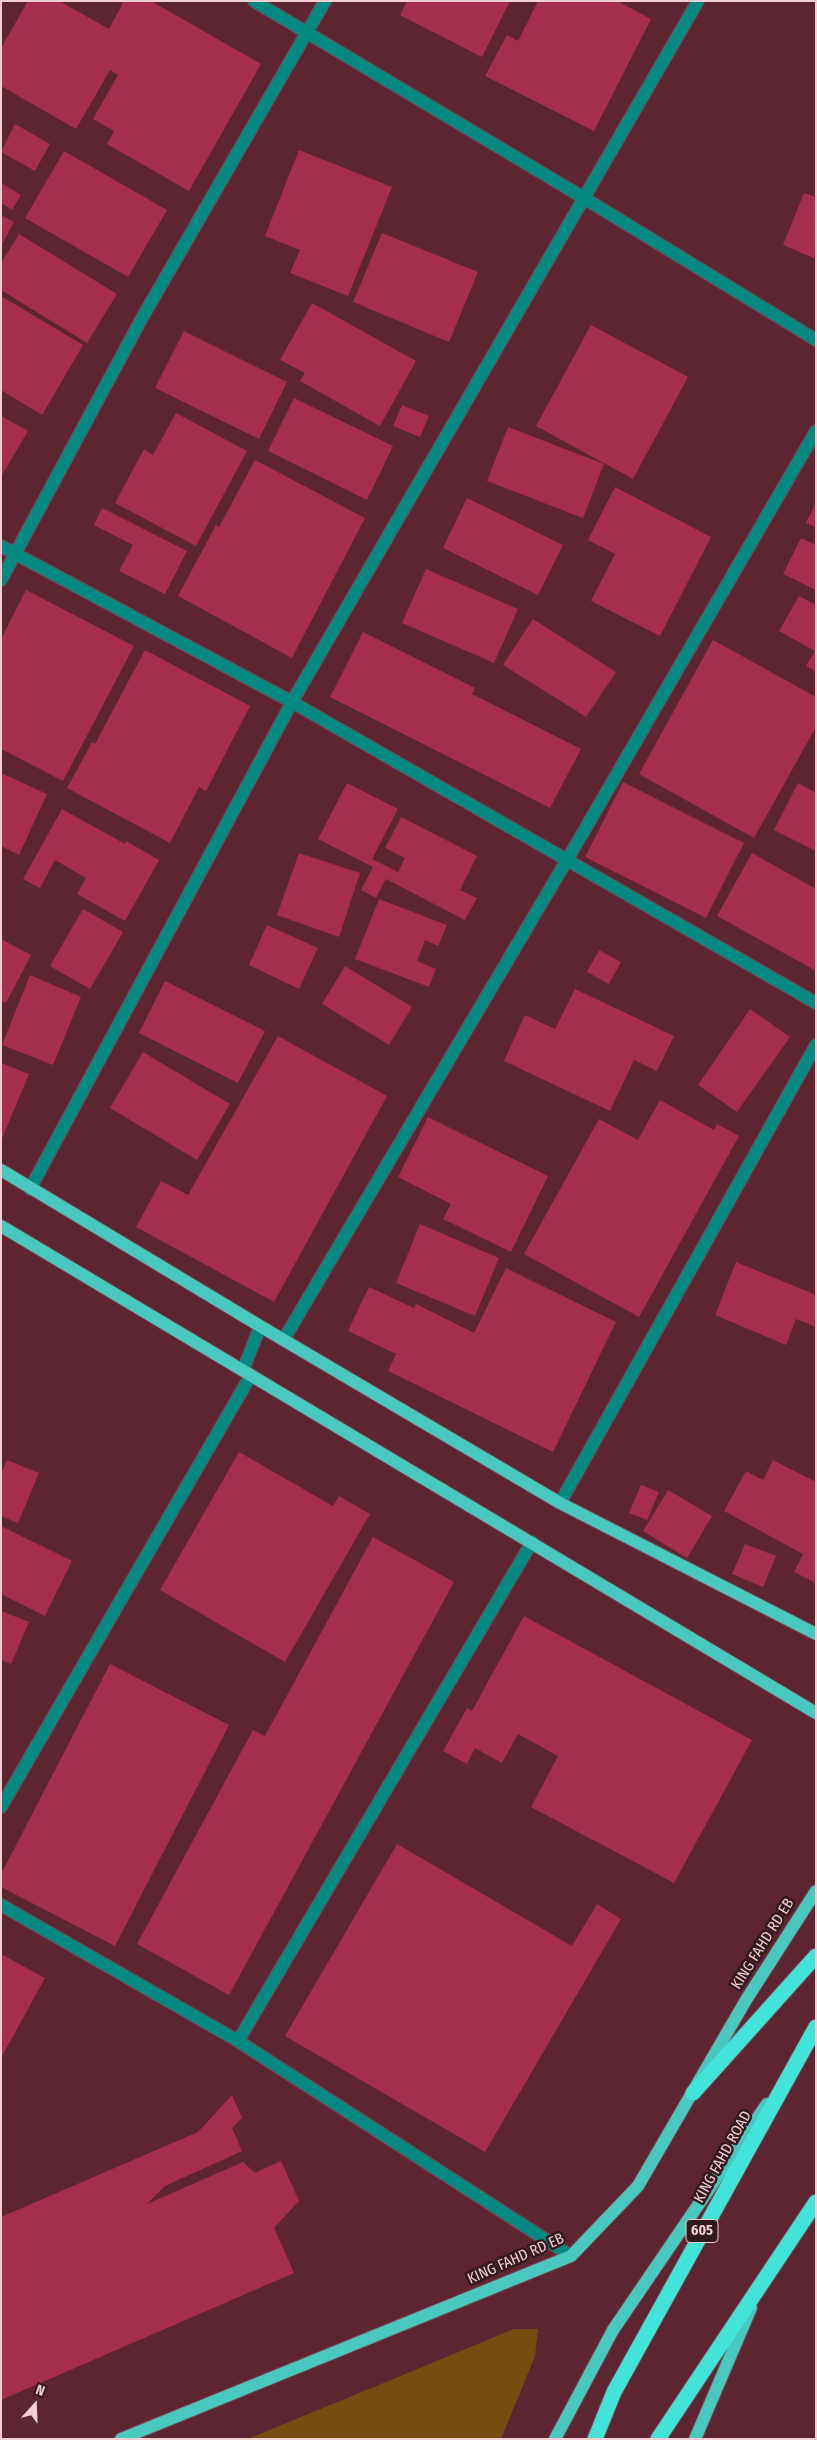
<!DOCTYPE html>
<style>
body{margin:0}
#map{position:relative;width:817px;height:2440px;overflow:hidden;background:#5d2531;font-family:"Fira Sans Condensed",sans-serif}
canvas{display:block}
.frame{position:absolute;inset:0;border:2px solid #f3cfd3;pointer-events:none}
.north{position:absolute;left:10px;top:2380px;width:50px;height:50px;-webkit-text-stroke:4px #32191d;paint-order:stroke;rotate:20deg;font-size:14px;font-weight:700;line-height:20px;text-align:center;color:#f3cfd3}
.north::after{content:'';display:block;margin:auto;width:18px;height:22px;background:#f3cfd3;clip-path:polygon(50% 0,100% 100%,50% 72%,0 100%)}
</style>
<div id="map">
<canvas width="817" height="2440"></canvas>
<div class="frame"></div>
<div class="north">N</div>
</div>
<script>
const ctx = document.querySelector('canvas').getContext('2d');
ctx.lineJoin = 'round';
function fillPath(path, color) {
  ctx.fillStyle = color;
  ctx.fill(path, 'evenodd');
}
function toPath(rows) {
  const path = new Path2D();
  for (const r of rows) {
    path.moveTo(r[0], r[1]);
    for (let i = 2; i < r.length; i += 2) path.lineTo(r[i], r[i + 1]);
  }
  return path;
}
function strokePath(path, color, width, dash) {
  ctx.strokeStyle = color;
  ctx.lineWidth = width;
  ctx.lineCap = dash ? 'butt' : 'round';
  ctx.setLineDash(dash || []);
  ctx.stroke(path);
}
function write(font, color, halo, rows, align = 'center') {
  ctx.font = font + ' "Fira Sans Condensed",sans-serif';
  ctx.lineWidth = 5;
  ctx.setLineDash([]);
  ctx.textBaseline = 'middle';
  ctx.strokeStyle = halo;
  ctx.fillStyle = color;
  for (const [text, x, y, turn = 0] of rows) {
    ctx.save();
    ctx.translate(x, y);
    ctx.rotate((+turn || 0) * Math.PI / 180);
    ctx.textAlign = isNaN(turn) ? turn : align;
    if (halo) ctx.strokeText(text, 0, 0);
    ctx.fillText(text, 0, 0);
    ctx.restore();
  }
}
fillPath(toPath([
 [514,2329,538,2329,535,2356,501,2439,248,2439]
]), '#764c11');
fillPath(toPath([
 [28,1,59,1,109,29,124,1,151,1,261,64,189,191,107,144,114,131,93,119,118,75,110,70,76,129,1,86,1,48],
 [407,1,510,1,482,57,400,15],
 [538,1,617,1,651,19,594,131,485,76,507,35,518,41],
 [15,124,50,144,35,171,1,152],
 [299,150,392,187,348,296,290,273,300,250,265,236],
 [64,151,167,210,128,277,25,218],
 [1,183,21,195,12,210,1,203],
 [804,193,816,197,816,259,783,245],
 [1,215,14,222,1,246],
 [382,233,478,272,449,342,353,302],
 [19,234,117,294,87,343,1,290,1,263],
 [1,296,83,345,42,415,1,390],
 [312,303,416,361,380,426,300,381,305,373,280,360],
 [591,325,688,377,633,479,536,426],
 [184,331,287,382,259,439,155,388],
 [294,398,393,446,367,500,268,451],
 [402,405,429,416,420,437,393,426],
 [176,413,247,451,196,546,115,503,144,449,153,455],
 [1,416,28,431,1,477],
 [508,427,604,464,583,518,487,481],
 [255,460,365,518,292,658,178,596,216,525,219,527],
 [615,487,711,537,660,636,591,601,615,554,588,540],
 [467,498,563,545,538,595,443,548],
 [816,503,816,527,806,523],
 [102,508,187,551,165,594,119,571,133,545,94,525],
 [801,538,816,545,816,590,783,574],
 [426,569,518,609,494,663,402,623],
 [26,590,134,646,63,781,1,749,1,639],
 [799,596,816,605,816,671,806,666,815,651,779,631],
 [533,619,616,672,586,717,503,665],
 [363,632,475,688,472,694,581,749,550,808,330,697],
 [713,640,816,697,816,727,754,838,639,774],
 [145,650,250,706,206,791,199,787,170,843,67,788,92,742,95,744],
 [1,773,47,794,19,855,1,846],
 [623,782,744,843,706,918,585,857],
 [347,783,398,809,372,859,398,872,405,858,385,848,401,817,477,856,460,890,477,898,465,920,386,879,376,898,361,890,373,867,318,839],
 [798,783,816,793,816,851,774,830],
 [62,809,125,844,126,841,159,860,125,921,77,894,86,878,55,860,40,888,23,879],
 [299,853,360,873,339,937,277,915],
 [752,853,816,889,816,971,717,916],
 [379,899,447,925,438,946,425,940,417,961,436,969,429,987,355,959],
 [83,909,123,932,90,989,50,966],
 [267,925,318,948,299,989,249,965],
 [1,939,31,955,6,1003,1,1001],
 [599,950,621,962,609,984,587,972],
 [345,966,412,1007,389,1045,322,1004],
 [30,975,81,997,53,1065,2,1045],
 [165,981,265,1031,238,1083,139,1033],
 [575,989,674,1036,657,1071,634,1060,610,1111,504,1061,525,1015,555,1029],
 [750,1009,790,1037,737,1112,698,1085],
 [278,1036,387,1096,274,1302,136,1227,161,1181,188,1195],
 [143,1052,230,1104,197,1160,110,1108],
 [1,1063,29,1074,1,1141],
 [660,1100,714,1130,717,1124,739,1136,639,1317,524,1254,599,1119,638,1140],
 [428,1117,548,1176,511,1252,443,1219,451,1204,398,1177],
 [420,1224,499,1258,475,1316,396,1283],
 [736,1262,816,1295,816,1327,796,1319,786,1345,715,1315],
 [506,1268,616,1322,553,1452,388,1371,396,1354,348,1331,369,1287,414,1308,416,1304,474,1333],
 [239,1452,333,1506,339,1496,370,1514,285,1662,160,1590],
 [7,1460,39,1473,18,1523,1,1516,1,1474],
 [773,1460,816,1482,816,1583,794,1572,803,1554,724,1511,746,1471,763,1480],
 [641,1485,659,1492,647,1520,629,1513],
 [668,1490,712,1516,687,1558,643,1531],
 [1,1526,72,1561,45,1616,1,1594],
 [373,1537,454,1582,229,1995,137,1944,253,1730,265,1736],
 [745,1544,776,1556,763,1587,732,1574],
 [1,1611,29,1622,11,1664,1,1660],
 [524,1616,752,1740,674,1883,531,1807,558,1756,518,1734,502,1763,475,1748,467,1764,443,1751,467,1708,472,1711],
 [110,1664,229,1725,115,1946,1,1887,1,1874],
 [397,1844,572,1946,597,1904,621,1919,485,2152,285,2036],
 [1,1954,45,1978,1,2058],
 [232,2095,242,2118,232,2128,242,2151,165,2186,147,2204,243,2162,255,2173,281,2161,299,2201,274,2228,294,2273,1,2400,1,2217,198,2132]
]), '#a52d4e');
const minor = toPath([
 [254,1,584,198,816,340],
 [1,546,292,702,816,1003],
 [1,580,142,318,325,1],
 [30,1189,292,702,698,1],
 [284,1339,567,860,816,431],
 [243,1370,260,1327,265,1329],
 [560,1503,816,1045],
 [1,1807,251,1375],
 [1,1905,238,2041,571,2256],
 [238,2041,532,1542]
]);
const major = toPath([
 [1,1170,265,1329,560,1503,816,1634],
 [1,1226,816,1713],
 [121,2439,571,2256,638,2186,746,2000,816,1891],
 [555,2439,613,2330,767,2104],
 [695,2439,751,2308]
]);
const highway = toPath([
 [693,2093,816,1956],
 [595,2439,614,2392,816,2027],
 [658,2439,816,2202]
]);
strokePath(minor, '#78444e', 14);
strokePath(major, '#78444e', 14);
strokePath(highway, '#78444e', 17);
strokePath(minor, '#048882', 12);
strokePath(major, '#49c8bf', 12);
strokePath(highway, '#42e3d9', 15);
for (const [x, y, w] of [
 [702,2231,32]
]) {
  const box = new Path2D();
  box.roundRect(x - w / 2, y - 11.5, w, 23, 4);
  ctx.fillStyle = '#32191d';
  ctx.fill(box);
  strokePath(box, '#f3cfd3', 1);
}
write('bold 14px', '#f3cfd3', null, [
 ["605",702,2231]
]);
write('15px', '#f3cfd3', '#32191d', [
 ["KING FAHD RD EB",763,1944,-58],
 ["KING FAHD ROAD",723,2157,-61],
 ["KING FAHD RD EB",516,2259,-24]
]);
</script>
